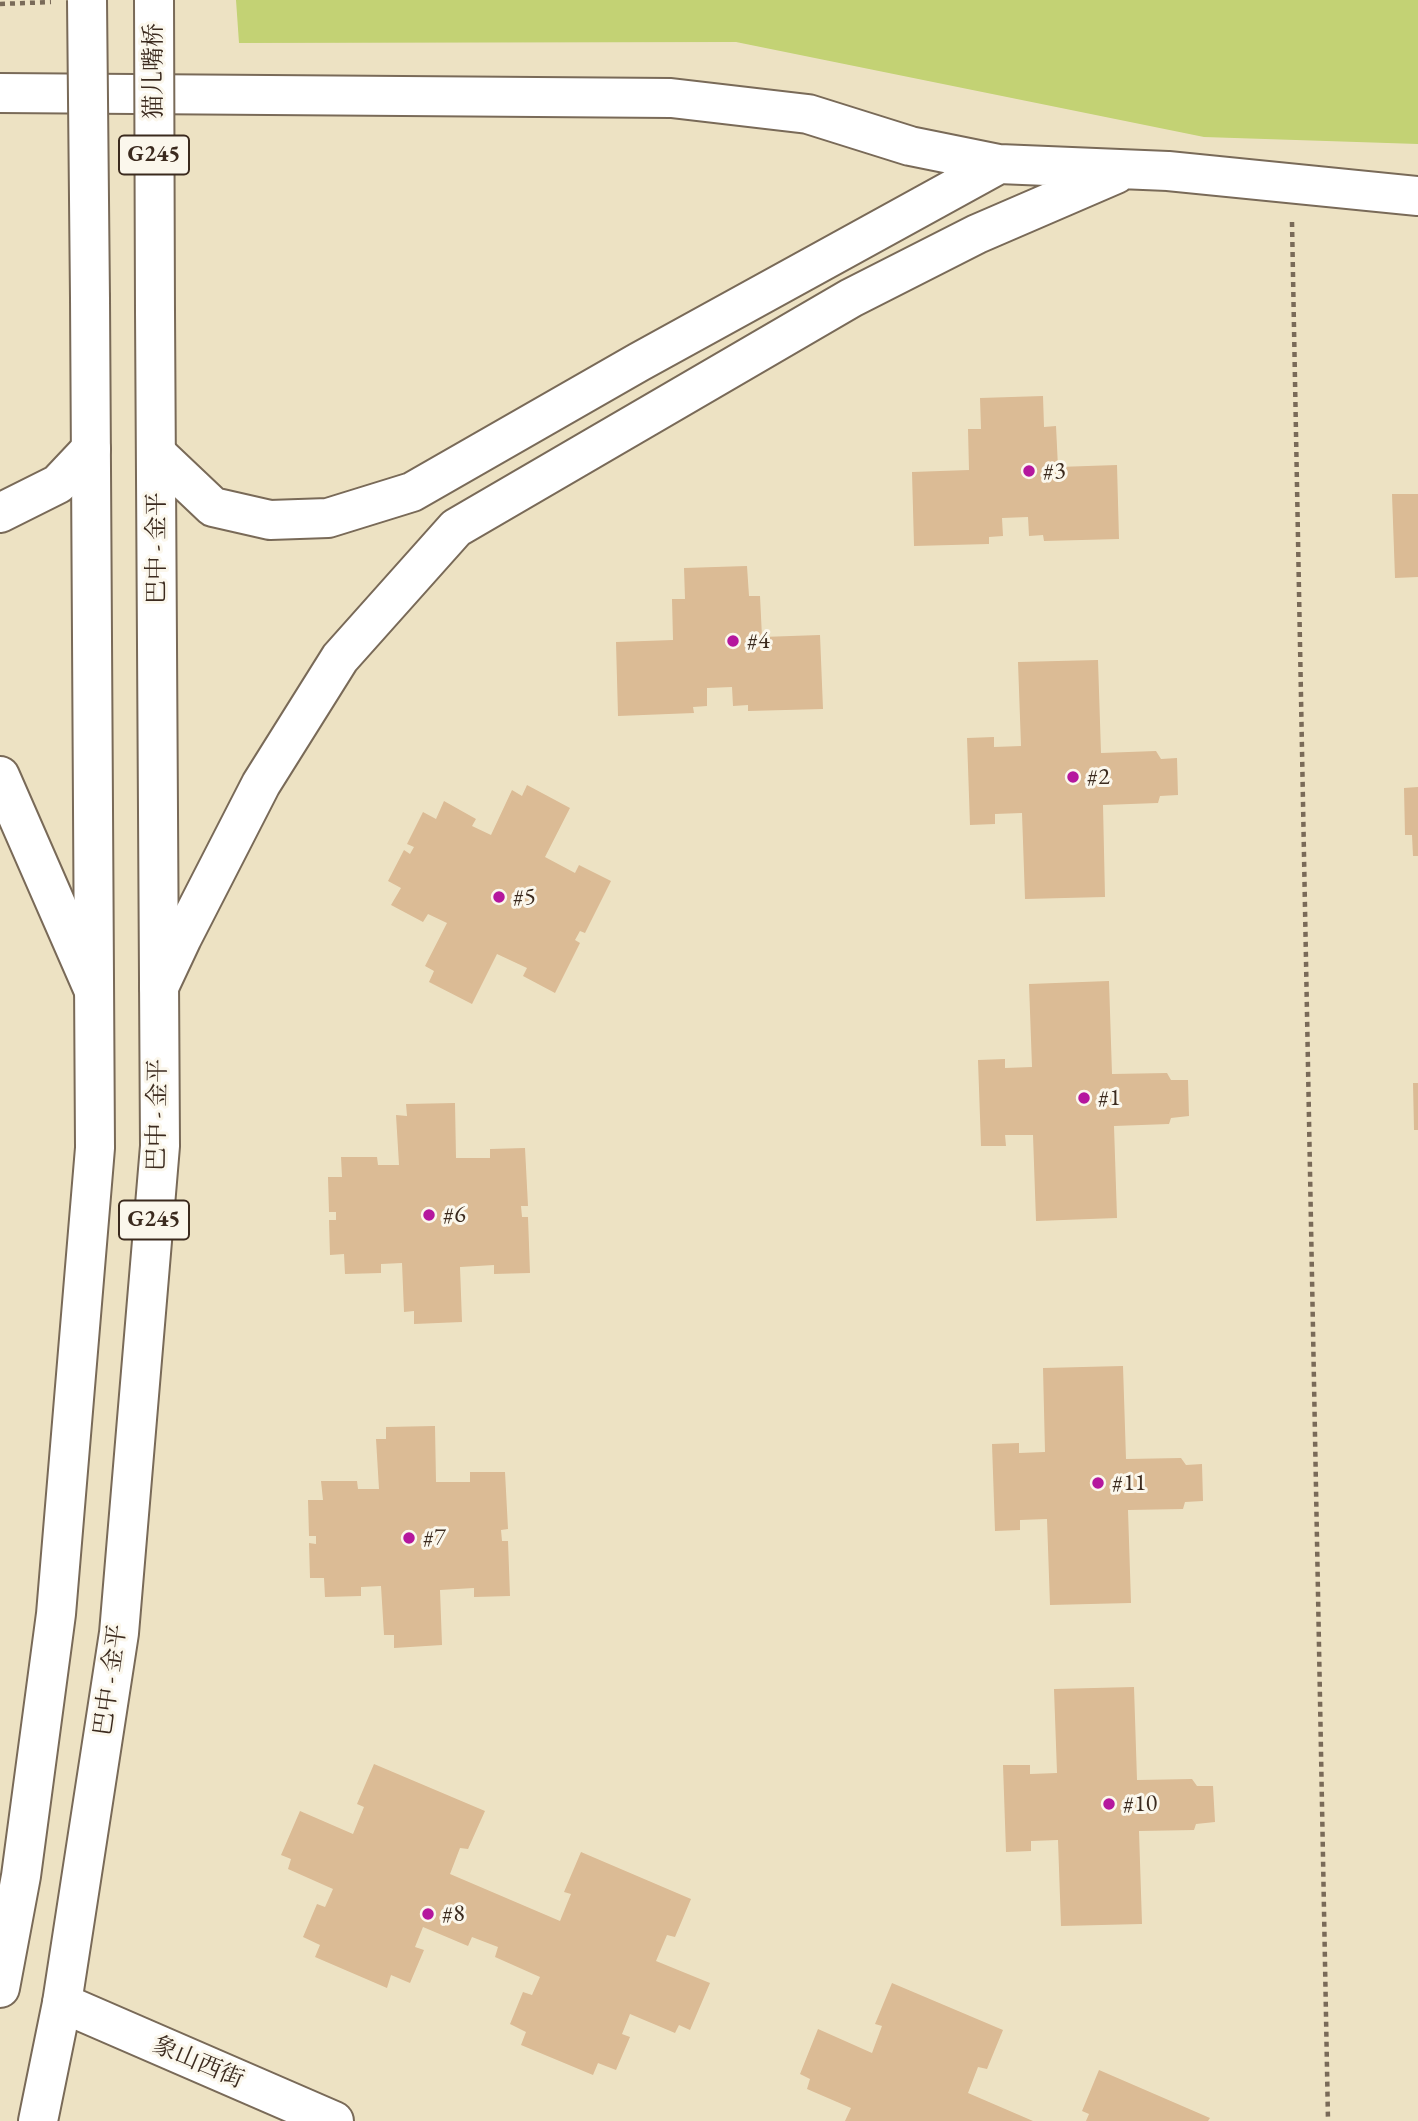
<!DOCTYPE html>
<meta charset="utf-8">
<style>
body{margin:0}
canvas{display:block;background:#ede2c3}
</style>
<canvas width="1418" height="2121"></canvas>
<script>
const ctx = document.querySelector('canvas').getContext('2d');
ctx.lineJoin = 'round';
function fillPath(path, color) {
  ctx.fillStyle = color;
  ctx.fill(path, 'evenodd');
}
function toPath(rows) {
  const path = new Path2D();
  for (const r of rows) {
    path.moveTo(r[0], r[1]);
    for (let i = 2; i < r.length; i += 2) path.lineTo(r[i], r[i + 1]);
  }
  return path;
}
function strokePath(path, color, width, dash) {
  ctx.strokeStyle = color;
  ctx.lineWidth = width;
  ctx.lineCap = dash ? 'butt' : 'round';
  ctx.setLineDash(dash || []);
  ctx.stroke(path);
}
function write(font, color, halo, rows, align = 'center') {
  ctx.font = font + ' "EB Garamond","Noto Serif SC",serif';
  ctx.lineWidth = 6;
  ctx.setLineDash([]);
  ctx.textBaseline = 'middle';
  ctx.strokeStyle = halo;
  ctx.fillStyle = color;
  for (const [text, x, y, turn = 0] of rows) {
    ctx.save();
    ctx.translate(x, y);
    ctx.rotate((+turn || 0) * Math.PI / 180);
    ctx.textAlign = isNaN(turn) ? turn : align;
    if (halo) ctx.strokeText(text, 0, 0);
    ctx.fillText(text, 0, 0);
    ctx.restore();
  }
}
fillPath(toPath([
 [236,0,1418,0,1418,144,1204,137,736,42,239,43]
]), '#c3d274');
fillPath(toPath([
 [1043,396,1044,427,1056,426,1058,467,1117,465,1119,539,1044,541,1043,535,1029,536,1028,517,1002,518,1003,536,989,537,989,544,914,546,912,472,969,470,968,429,981,429,980,398],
 [1392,494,1418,494,1418,577,1395,578],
 [747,566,749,596,760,596,762,637,820,635,823,709,748,711,748,705,733,706,732,687,707,688,707,706,693,707,694,713,618,716,616,642,673,640,672,599,685,599,684,568],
 [1098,660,1101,753,1156,751,1161,759,1177,758,1178,795,1160,796,1158,803,1103,805,1105,897,1025,899,1022,813,995,814,995,824,970,825,967,738,994,737,994,747,1021,746,1018,662],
 [527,785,570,808,545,857,575,873,579,865,611,881,585,933,580,931,575,940,580,943,555,993,523,976,527,968,497,954,472,1004,429,982,434,971,425,966,447,923,428,914,423,922,391,905,401,888,388,881,404,850,410,854,414,847,407,844,423,812,436,819,444,801,476,819,472,826,491,835,512,790,522,796],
 [1418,787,1418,856,1413,856,1412,835,1405,835,1404,788],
 [1109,981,1112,1074,1167,1073,1171,1080,1188,1080,1189,1116,1171,1118,1169,1124,1114,1126,1117,1218,1036,1221,1033,1135,1005,1135,1006,1146,981,1146,978,1060,1005,1059,1005,1068,1032,1067,1029,984],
 [1413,1083,1418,1083,1418,1130,1414,1130],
 [455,1103,456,1158,490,1158,490,1149,525,1148,528,1206,521,1206,522,1217,528,1217,530,1273,494,1274,494,1265,460,1267,462,1322,414,1324,414,1311,404,1312,402,1263,381,1264,381,1273,345,1274,344,1254,330,1255,329,1220,336,1220,336,1212,329,1212,328,1177,342,1177,341,1157,377,1157,378,1165,399,1165,396,1115,407,1116,406,1104],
 [1123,1366,1126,1459,1181,1458,1186,1465,1202,1464,1203,1501,1185,1502,1183,1509,1128,1510,1131,1603,1050,1605,1047,1519,1020,1520,1020,1530,995,1531,992,1444,1019,1443,1019,1453,1045,1452,1043,1368],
 [435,1426,436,1482,470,1482,470,1472,505,1472,508,1529,501,1530,502,1541,508,1541,510,1596,474,1597,474,1588,440,1590,442,1645,394,1648,394,1635,384,1635,381,1586,361,1587,361,1596,325,1597,324,1578,310,1578,309,1543,316,1544,316,1536,309,1536,308,1500,323,1500,321,1481,357,1481,358,1489,379,1489,376,1439,386,1439,386,1427],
 [1134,1687,1137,1780,1192,1779,1197,1786,1213,1786,1215,1822,1196,1824,1194,1830,1139,1831,1142,1924,1061,1926,1058,1840,1031,1841,1031,1851,1006,1852,1003,1765,1030,1765,1030,1774,1057,1773,1054,1689],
 [374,1764,485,1811,468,1849,460,1848,450,1874,560,1921,571,1894,564,1892,581,1852,691,1899,675,1937,667,1935,656,1961,710,1983,690,2030,679,2025,675,2033,630,2014,622,2034,630,2037,616,2070,598,2063,593,2075,521,2045,526,2032,510,2024,523,1992,532,1995,540,1977,495,1957,498,1947,472,1937,468,1946,423,1927,415,1947,424,1950,410,1983,391,1975,387,1988,315,1957,320,1945,303,1937,317,1904,325,1907,333,1889,288,1869,291,1859,281,1855,300,1811,353,1834,364,1807,357,1804],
 [892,1983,1003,2030,987,2069,978,2067,968,2093,1033,2121,845,2121,851,2108,807,2089,810,2079,800,2074,818,2029,872,2053,882,2026,875,2024],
 [1099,2070,1210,2118,1208,2121,1086,2121,1089,2114,1082,2111]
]), '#dbbb95');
const minor = toPath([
 [0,93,671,98,808,114,910,146,999,164,1168,171,1418,196],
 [156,453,213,507,270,520,328,518,412,492,639,362,999,164],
 [0,513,58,484,91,449],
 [0,776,94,991],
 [159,987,182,938,261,784,340,658,456,528,851,298,977,234,1116,174],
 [62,2003,334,2121]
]);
const highway = toPath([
 [0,1988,21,1876,56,1614,95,1148,90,298],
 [38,2121,62,2003,119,1633,160,1146,155,311]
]);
strokePath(minor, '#796a58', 42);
strokePath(highway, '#796a58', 42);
strokePath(toPath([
 [0,4,51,2],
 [1292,222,1328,2121]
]), '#796a58', 4.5, [5, 5]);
strokePath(minor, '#fff', 38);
strokePath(highway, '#fff', 38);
const highwayBridge = toPath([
 [87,0,90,298],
 [154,0,155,311]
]);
strokePath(highwayBridge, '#796a58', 42, []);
strokePath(highwayBridge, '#fff', 38);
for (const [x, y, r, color] of [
 [1029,471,7,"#b5179e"],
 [733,641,7,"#b5179e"],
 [1073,777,7,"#b5179e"],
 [499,897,7,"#b5179e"],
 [1084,1098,7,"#b5179e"],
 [429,1215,7,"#b5179e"],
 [1098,1483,7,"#b5179e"],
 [409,1538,7,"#b5179e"],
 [1109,1804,7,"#b5179e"],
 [428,1914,7,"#b5179e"]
]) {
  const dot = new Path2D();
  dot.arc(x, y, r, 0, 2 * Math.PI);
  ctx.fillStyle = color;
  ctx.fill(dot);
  strokePath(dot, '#fbf7ec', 2.5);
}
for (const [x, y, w] of [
 [154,155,70],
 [154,1220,70]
]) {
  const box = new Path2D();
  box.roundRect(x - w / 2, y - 19.5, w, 39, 5);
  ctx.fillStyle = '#fbf7ec';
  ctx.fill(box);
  strokePath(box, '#3b2a1e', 2);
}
write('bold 23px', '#3b2a1e', null, [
 ["G245",154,155],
 ["G245",154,1220]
]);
write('24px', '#3b2a1e', '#fbf7ec', [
 ["猫儿嘴桥",154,71,-90],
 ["巴中 - 金平",157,548,-90],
 ["巴中 - 金平",158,1115,-89],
 ["巴中 - 金平",111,1680,-82],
 ["象山西街",198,2063,23]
]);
write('24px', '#3b2a1e', '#fbf7ec', [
 ["#3",1043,471],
 ["#4",747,641],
 ["#2",1087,777],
 ["#5",513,897],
 ["#1",1098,1098],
 ["#6",443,1215],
 ["#11",1112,1483],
 ["#7",423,1538],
 ["#10",1123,1804],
 ["#8",442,1914]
], 'left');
</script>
